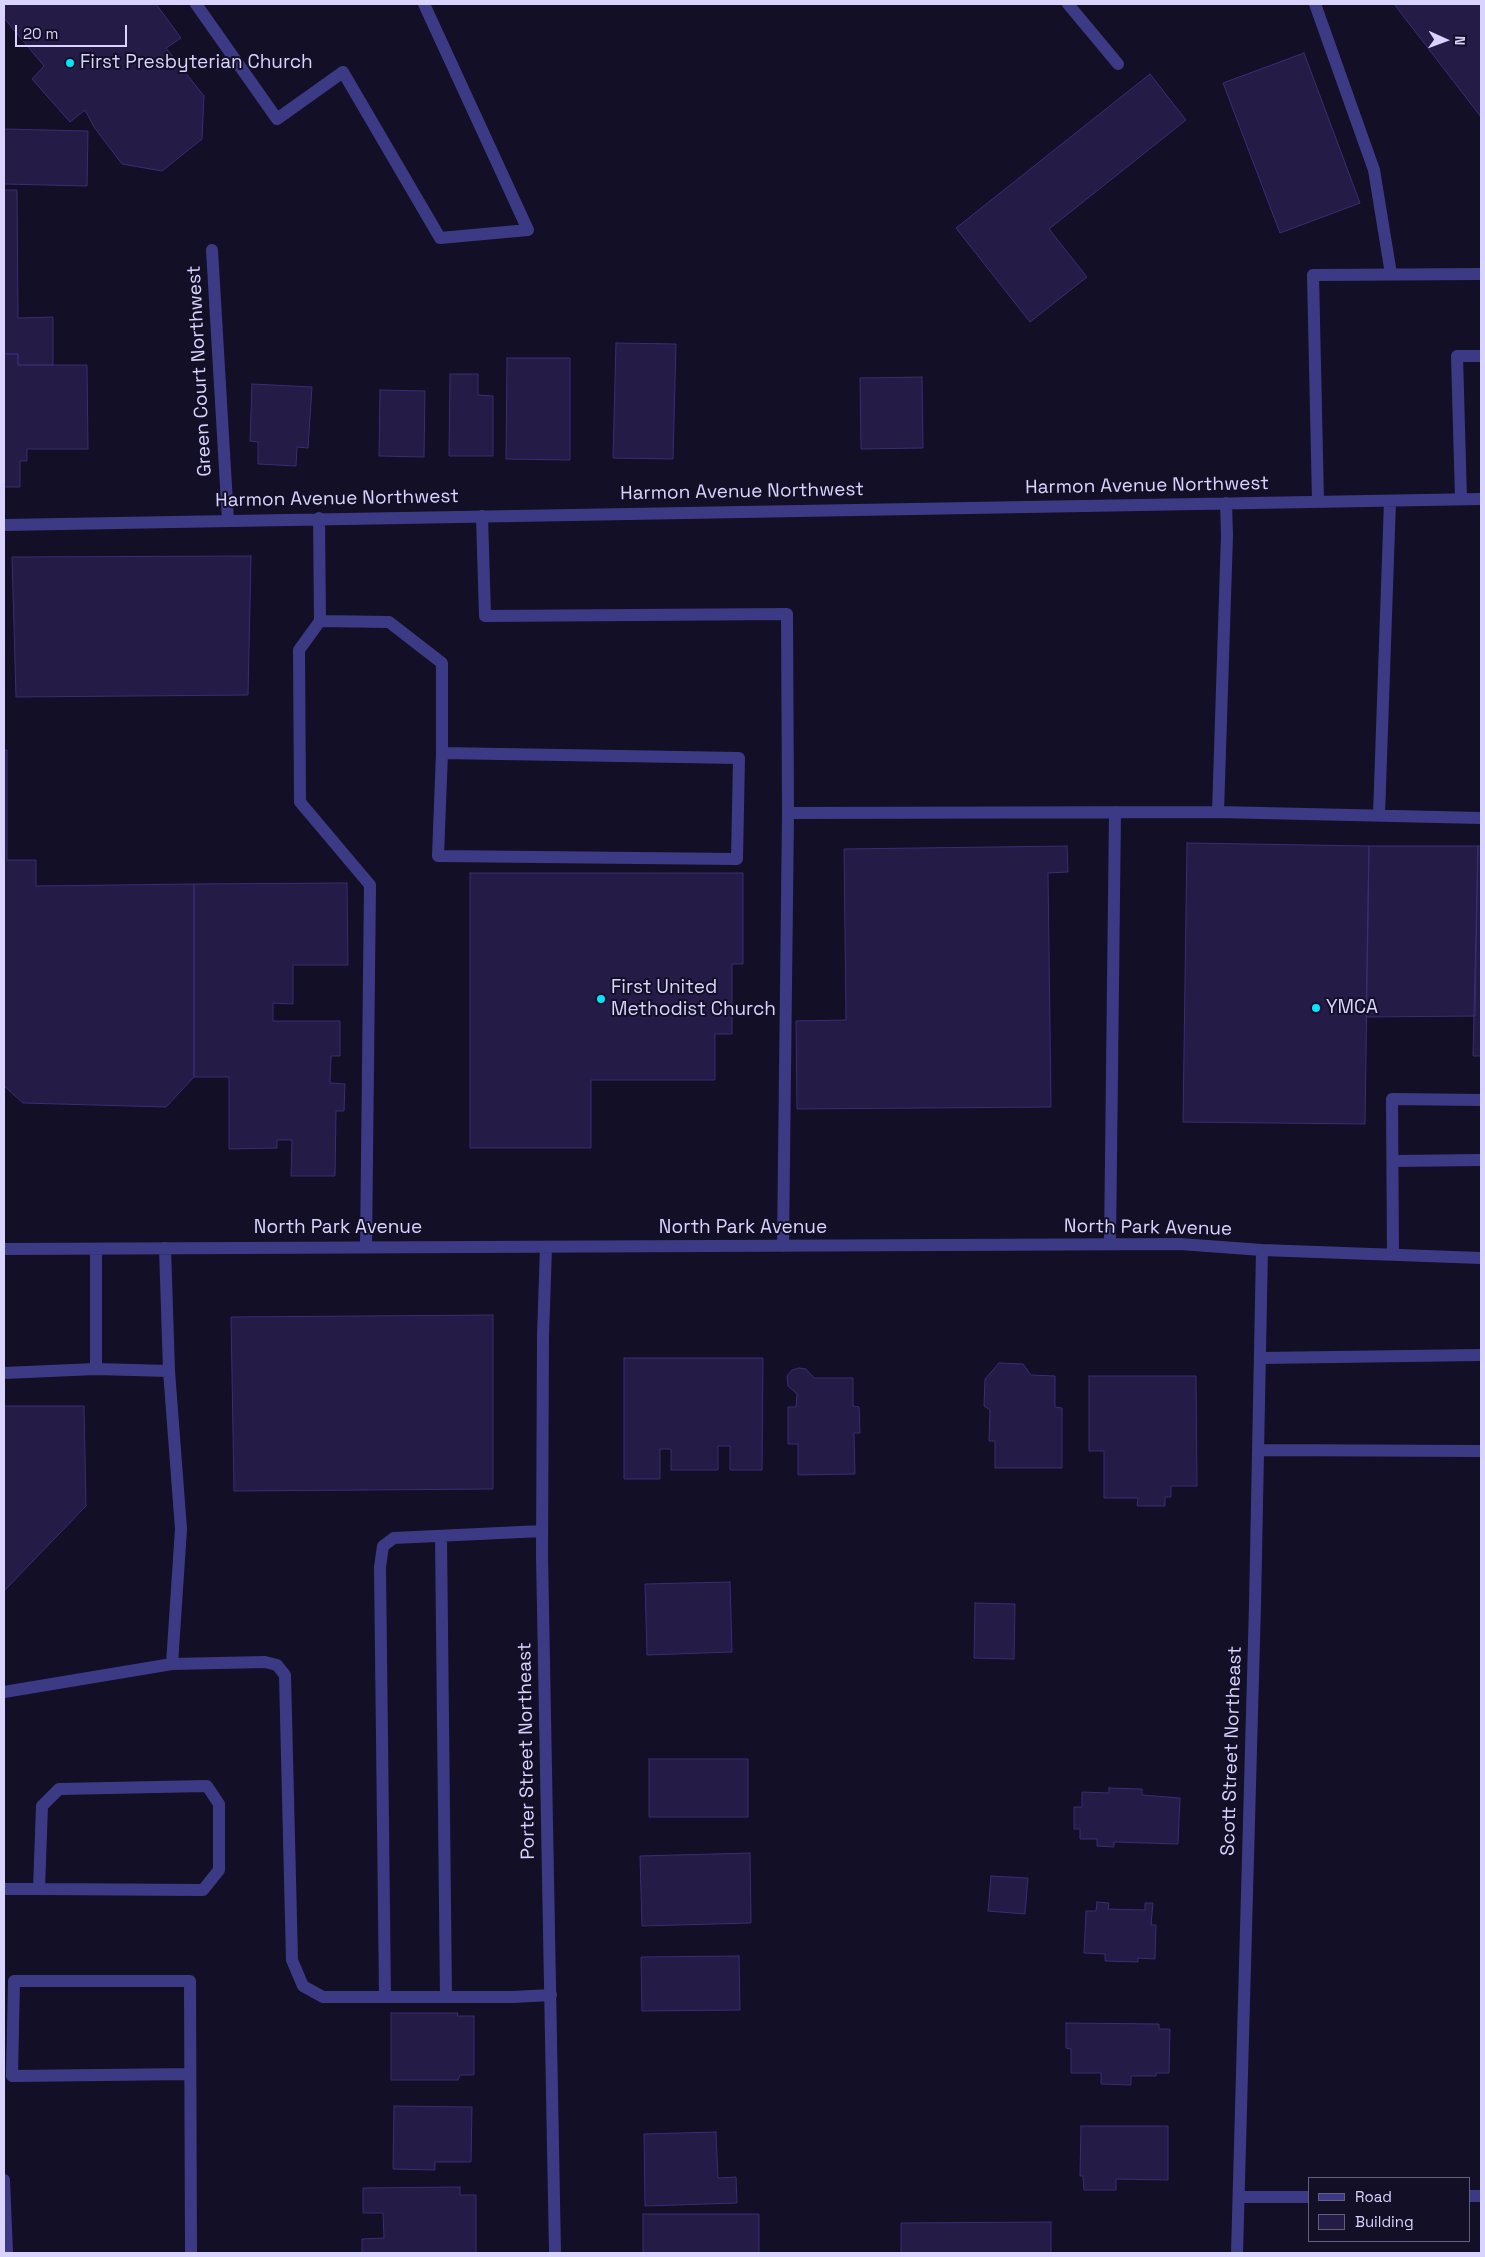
<!DOCTYPE html>
<style>
body{margin:0}
#map{position:relative;width:1485px;height:2257px;overflow:hidden;background:#130f26;font-family:"Space Grotesk",sans-serif}
canvas{display:block}
.frame{position:absolute;inset:0;border:5px solid #d9d4ff;pointer-events:none}
.legend{position:absolute;left:1308px;top:2177px;width:162px;height:65px;box-sizing:border-box;background:#130f26;border:1px solid #625e7d;margin:0;padding:6px 9px;list-style:none;font-size:15px;color:#d9d4ff}
.legend li{display:flex;align-items:center;gap:10px;height:25px}
.legend b{width:25px;border:1px solid #625e7d}
.north{position:absolute;left:1420px;top:15px;width:50px;height:50px;-webkit-text-stroke:4px #130f26;paint-order:stroke;rotate:92deg;font-size:14px;font-weight:700;line-height:20px;text-align:center;color:#d9d4ff}
.north::after{content:'';display:block;margin:auto;width:18px;height:22px;background:#d9d4ff;clip-path:polygon(50% 0,100% 100%,50% 72%,0 100%)}
.scale{position:absolute;left:15px;top:25px;width:112px;height:22px;box-sizing:border-box;border:2px solid #d9d4ff;border-top:0;padding-left:6px;font-size:15px;line-height:18px;white-space:nowrap;color:#d9d4ff;-webkit-text-stroke:4px #130f26;paint-order:stroke}
</style>
<div id="map">
<canvas width="1485" height="2257"></canvas>
<div class="frame"></div>
<ul class="legend">
<li><b style="height:6px;background:#3d3a85"></b>Road</li>
<li><b style="height:14px;background:#241b47"></b>Building</li>
</ul>
<div class="north">N</div>
<div class="scale">20 m</div>
</div>
<script>
const ctx = document.querySelector('canvas').getContext('2d');
ctx.lineJoin = 'round';
function fillPath(path, color) {
  ctx.fillStyle = color;
  ctx.fill(path, 'evenodd');
}
function toPath(rows) {
  const path = new Path2D();
  for (const r of rows) {
    path.moveTo(r[0], r[1]);
    for (let i = 2; i < r.length; i += 2) path.lineTo(r[i], r[i + 1]);
  }
  return path;
}
function strokePath(path, color, width, dash) {
  ctx.strokeStyle = color;
  ctx.lineWidth = width;
  ctx.lineCap = dash ? 'butt' : 'round';
  ctx.setLineDash(dash || []);
  ctx.stroke(path);
}
function write(font, color, halo, rows, align = 'center') {
  ctx.font = font + ' "Space Grotesk",sans-serif';
  ctx.lineWidth = 4;
  ctx.setLineDash([]);
  ctx.textBaseline = 'middle';
  ctx.strokeStyle = halo;
  ctx.fillStyle = color;
  for (const [text, x, y, turn = 0] of rows) {
    ctx.save();
    ctx.translate(x, y);
    ctx.rotate((+turn || 0) * Math.PI / 180);
    ctx.textAlign = isNaN(turn) ? turn : align;
    if (halo) ctx.strokeText(text, 0, 0);
    ctx.fillText(text, 0, 0);
    ctx.restore();
  }
}
const building = toPath([
 [4,4,156,4,181,38,166,48,204,96,202,139,162,171,122,164,94,127,85,110,70,122,32,79,44,66,4,18,4,4],
 [1394,4,1481,4,1481,117,1394,4],
 [1304,53,1360,203,1280,233,1223,83,1304,53],
 [1150,74,1186,120,1049,229,1087,277,1030,322,956,228,1150,74],
 [4,129,88,131,87,186,4,184,4,129],
 [4,190,17,190,18,318,53,317,53,365,18,365,18,354,4,354,4,190],
 [616,343,676,344,673,459,613,458,616,343],
 [4,354,18,354,18,365,87,365,88,449,27,449,27,461,20,461,20,487,4,487,4,354],
 [507,358,570,358,570,460,506,459,507,358],
 [450,374,478,374,478,395,493,396,493,456,449,456,450,374],
 [922,377,923,448,861,449,860,378,922,377],
 [252,384,312,387,308,448,297,447,296,466,258,464,258,442,250,441,252,384],
 [380,390,425,391,424,457,379,456,380,390],
 [251,556,248,695,16,697,12,557,251,556],
 [4,750,7,750,7,860,36,860,36,886,194,884,194,1077,166,1107,23,1103,4,1086,4,750],
 [1187,843,1369,846,1365,1124,1183,1122,1187,843],
 [1067,846,1068,872,1048,873,1051,1107,797,1109,796,1021,846,1020,844,849,1067,846],
 [1369,846,1478,846,1475,1016,1366,1017,1369,846],
 [1478,846,1481,846,1481,1056,1473,1056,1478,846],
 [470,873,743,873,743,964,732,964,732,1034,715,1034,715,1080,591,1080,591,1148,470,1148,470,873],
 [347,883,348,965,293,965,293,1004,273,1003,273,1021,340,1021,340,1056,331,1056,330,1083,345,1084,344,1111,336,1111,335,1176,291,1176,292,1140,277,1140,277,1148,229,1149,229,1077,194,1077,194,884,347,883],
 [493,1315,493,1489,234,1491,231,1317,493,1315],
 [624,1358,763,1358,762,1470,730,1470,730,1446,718,1446,718,1470,671,1470,671,1449,660,1449,660,1479,624,1479,624,1358],
 [999,1363,1023,1364,1031,1375,1055,1376,1055,1407,1062,1408,1062,1468,995,1468,995,1441,989,1441,990,1410,984,1406,985,1379,999,1363],
 [799,1368,806,1369,814,1378,853,1378,853,1406,859,1407,860,1433,854,1433,855,1474,798,1475,798,1444,788,1444,788,1407,796,1407,797,1394,788,1386,787,1376,792,1370,799,1368],
 [1089,1376,1196,1376,1197,1486,1171,1486,1171,1497,1165,1497,1165,1506,1137,1506,1138,1498,1104,1498,1104,1451,1089,1451,1089,1376],
 [4,1406,84,1406,86,1506,4,1591,4,1406],
 [730,1582,732,1652,647,1655,645,1584,730,1582],
 [975,1603,1015,1604,1014,1659,974,1658,975,1603],
 [649,1759,748,1759,748,1817,649,1817,649,1759],
 [1109,1788,1142,1789,1142,1795,1180,1798,1178,1844,1114,1842,1114,1847,1097,1846,1097,1839,1080,1839,1080,1829,1074,1829,1074,1807,1082,1807,1082,1792,1109,1793,1109,1788],
 [750,1853,751,1923,642,1926,640,1856,750,1853],
 [991,1876,1028,1878,1025,1914,988,1911,991,1876],
 [1097,1902,1109,1903,1108,1909,1145,1910,1145,1903,1153,1903,1151,1925,1156,1925,1155,1959,1138,1958,1138,1962,1105,1961,1105,1954,1084,1953,1086,1911,1096,1911,1097,1902],
 [739,1956,740,2010,642,2011,641,1957,739,1956],
 [391,2013,458,2013,457,2016,474,2016,474,2075,460,2075,458,2080,391,2080,391,2013],
 [1066,2023,1159,2024,1159,2029,1170,2029,1169,2073,1156,2073,1156,2076,1131,2076,1131,2085,1101,2084,1101,2073,1071,2073,1071,2049,1066,2048,1066,2023],
 [394,2106,472,2107,471,2162,435,2162,435,2170,393,2169,394,2106],
 [1081,2126,1168,2126,1168,2180,1116,2179,1116,2190,1084,2190,1083,2176,1080,2176,1081,2126],
 [716,2132,718,2178,736,2177,737,2203,645,2206,644,2134,716,2132],
 [460,2187,460,2195,476,2195,476,2253,362,2253,362,2239,384,2238,383,2213,363,2213,363,2188,460,2187],
 [643,2214,759,2214,759,2253,643,2253,643,2214],
 [1051,2222,1051,2253,901,2253,901,2223,1051,2222]
]);
fillPath(building, '#241b47');
strokePath(building, '#3b2d73', 1);
strokePath(toPath([
 [196,4,277,119,343,72,440,238,528,230,424,4],
 [1068,4,1118,64],
 [1315,4,1374,170,1391,274],
 [212,250,228,520],
 [1461,499,1457,356,1481,356],
 [1318,501,1313,275,1481,274],
 [482,516,485,616,787,614,788,813,1218,812,1227,535,1226,503],
 [319,518,320,621,299,650,300,802,370,885,366,1247],
 [4,525,1481,499],
 [320,621,389,622,442,663,442,753,739,758,737,859,438,856,442,753],
 [1218,812,1481,818],
 [1379,815,1390,501],
 [1393,1161,1481,1160],
 [1110,1244,1115,812],
 [783,1246,788,813],
 [546,1247,543,1336,542,1555,555,2253],
 [165,1248,169,1371,181,1529,172,1664],
 [4,1249,1180,1244,1262,1250,1481,1258],
 [1393,1254,1392,1099,1481,1100],
 [1260,1358,1481,1355],
 [96,1369,169,1371],
 [4,1373,96,1369,96,1249],
 [1258,1450,1481,1451],
 [441,1536,446,1997],
 [4,1692,172,1664,265,1662,277,1665,285,1675,292,1960,303,1986,323,1997,512,1997,551,1995],
 [4,1889,39,1889,203,1890,219,1870,219,1804,207,1786,59,1789,42,1806,39,1889],
 [385,1996,380,1567,383,1546,394,1538,542,1531],
 [190,2074,12,2076,14,1981,190,1981,191,2253],
 [4,2180,7,2253],
 [1469,2196,1481,2196],
 [1239,2197,1309,2197],
 [1237,2253,1255,1605,1262,1250]
]), '#3d3a85', 12);
for (const [x, y, r, color] of [
 [70,63,5,"#00e5ff"],
 [601,999,5,"#00e5ff"],
 [1316,1008,5,"#00e5ff"]
]) {
  const dot = new Path2D();
  dot.arc(x, y, r, 0, 2 * Math.PI);
  ctx.fillStyle = color;
  ctx.fill(dot);
  strokePath(dot, '#130f26', 2);
}
write('19px', '#d9d4ff', '#130f26', [
 ["First Presbyterian Church",80,63],
 ["First United",611,988],
 ["Methodist Church",611,1010],
 ["YMCA",1326,1008]
], 'left');
write('19px', '#d9d4ff', '#130f26', [
 ["Green Court Northwest",200,371,-93],
 ["Harmon Avenue Northwest",1147,486,-1],
 ["Harmon Avenue Northwest",742,492,-1],
 ["Harmon Avenue Northwest",337,499,-1],
 ["North Park Avenue",338,1228],
 ["North Park Avenue",743,1228],
 ["North Park Avenue",1148,1228,1],
 ["Porter Street Northeast",527,1751,-91],
 ["Scott Street Northeast",1232,1751,-88]
]);
</script>
